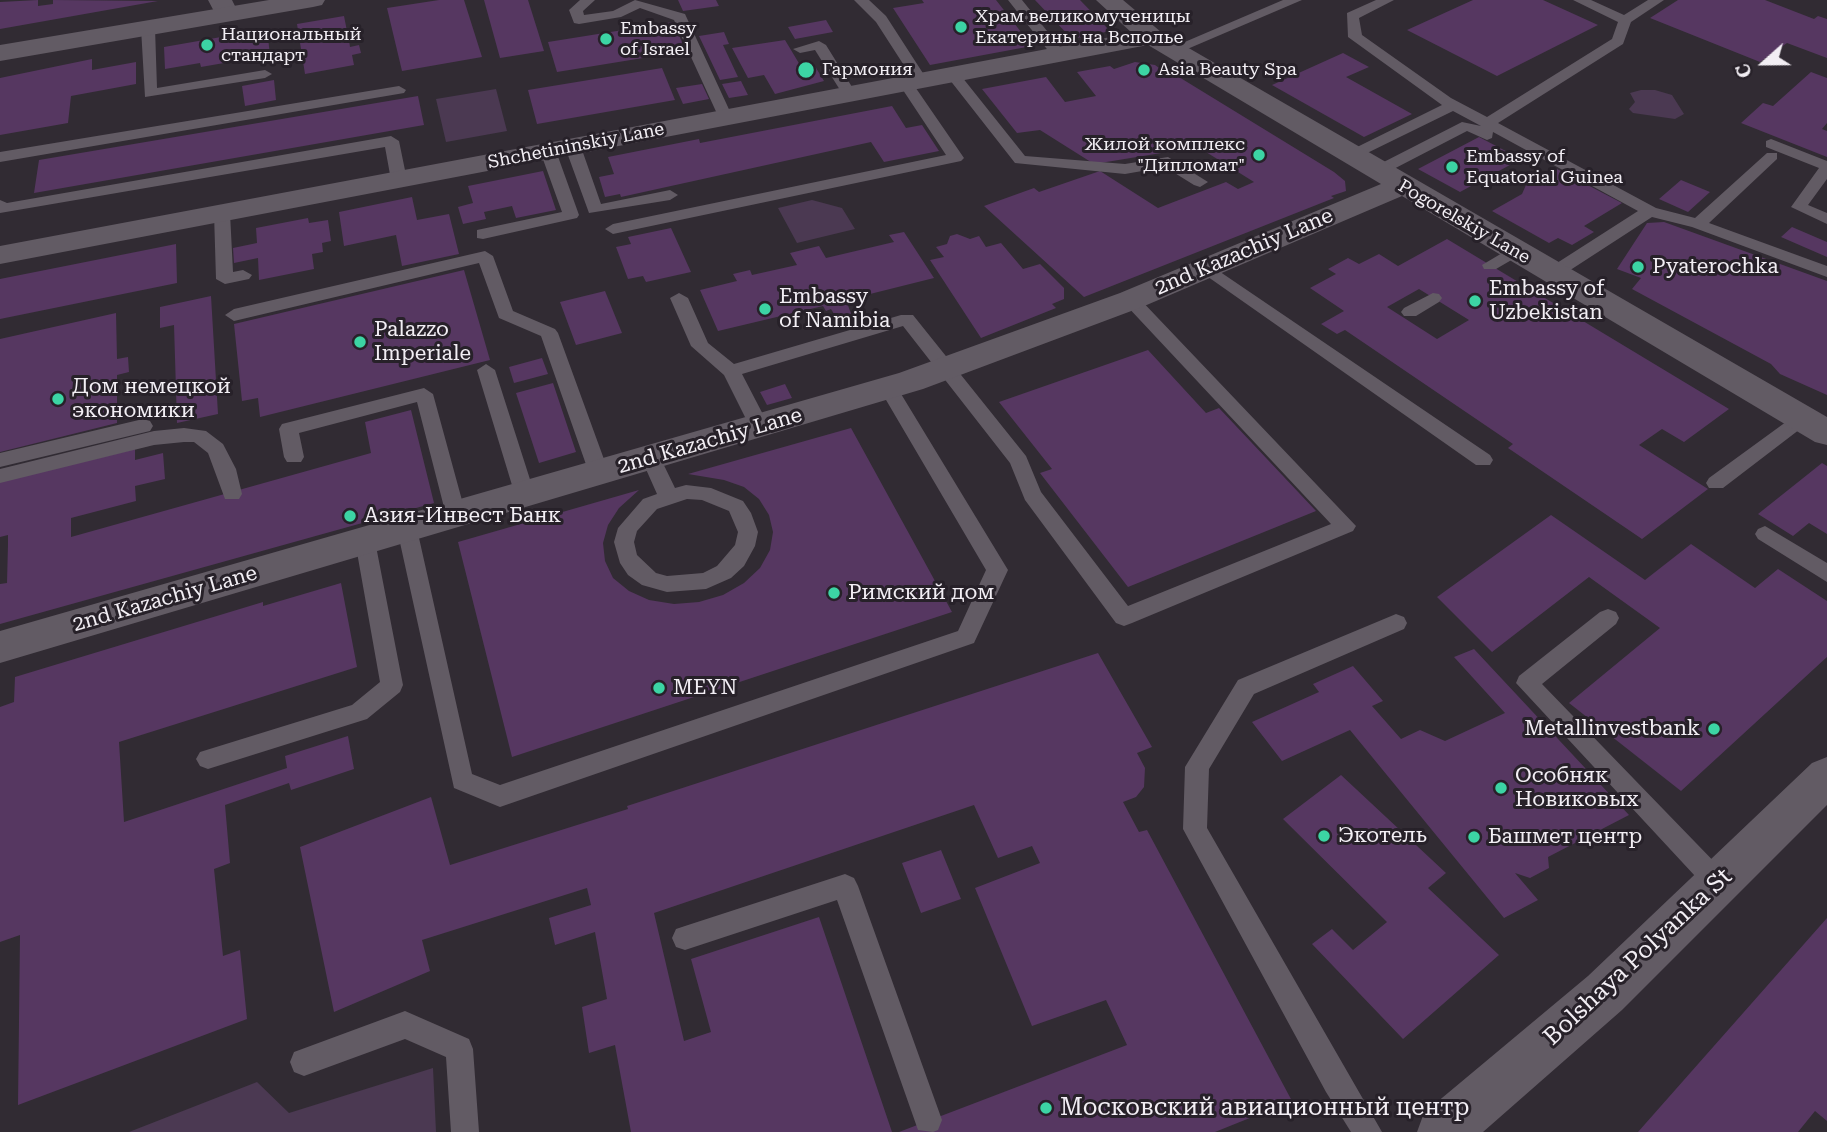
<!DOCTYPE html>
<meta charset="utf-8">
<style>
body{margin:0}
#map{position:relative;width:1827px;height:1132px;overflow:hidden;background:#312b33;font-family:"Roboto Serif",serif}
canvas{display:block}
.north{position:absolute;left:1729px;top:28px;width:70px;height:70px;-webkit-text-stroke:5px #272129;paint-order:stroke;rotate:249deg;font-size:19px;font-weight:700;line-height:28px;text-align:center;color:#f2eef4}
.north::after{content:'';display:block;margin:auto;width:24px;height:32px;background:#f2eef4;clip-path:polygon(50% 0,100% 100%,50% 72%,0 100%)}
</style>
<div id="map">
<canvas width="1827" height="1132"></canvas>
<div class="north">С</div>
</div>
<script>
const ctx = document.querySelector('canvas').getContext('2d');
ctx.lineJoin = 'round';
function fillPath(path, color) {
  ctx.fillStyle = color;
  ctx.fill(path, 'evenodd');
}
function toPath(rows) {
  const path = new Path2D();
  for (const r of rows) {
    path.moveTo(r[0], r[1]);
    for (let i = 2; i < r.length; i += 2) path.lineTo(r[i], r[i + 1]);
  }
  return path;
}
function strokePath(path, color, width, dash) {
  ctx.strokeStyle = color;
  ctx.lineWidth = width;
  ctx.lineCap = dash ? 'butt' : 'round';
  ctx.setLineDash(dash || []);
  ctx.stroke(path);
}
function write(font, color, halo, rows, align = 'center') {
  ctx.font = font + ' "Roboto Serif",serif';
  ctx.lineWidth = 6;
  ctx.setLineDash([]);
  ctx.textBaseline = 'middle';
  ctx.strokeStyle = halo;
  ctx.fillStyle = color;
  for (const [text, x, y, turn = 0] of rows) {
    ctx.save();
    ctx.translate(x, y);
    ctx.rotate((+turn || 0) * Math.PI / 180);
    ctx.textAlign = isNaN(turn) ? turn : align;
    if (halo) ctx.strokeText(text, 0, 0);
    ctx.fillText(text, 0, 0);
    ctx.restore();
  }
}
fillPath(toPath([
 [496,89,507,131,446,142,436,99],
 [1641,90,1655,90,1672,95,1684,114,1675,119,1633,113,1629,109,1635,102,1630,93],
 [812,200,842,208,855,229,797,243,778,208],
 [433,1068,436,1132,129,1132,257,1082,289,1113]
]), '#4b3952');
fillPath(toPath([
 [38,0,38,6,53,4,53,0,158,1,0,29,0,2],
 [439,0,464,0,482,57,402,71,387,8],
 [484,0,528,0,544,51,500,58],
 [678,0,716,0,719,6,683,11],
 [922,0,996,0,1032,46,930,65,893,8,924,3],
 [1035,0,1080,0,1110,31,1072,39],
 [1473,0,1543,0,1598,25,1497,76,1407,30],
 [1678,0,1765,0,1814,19,1818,16,1827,19,1827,58,1787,43,1760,62,1650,18],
 [344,16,347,31,356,30,358,38,349,40,350,47,359,45,361,53,352,55,354,65,305,74,297,24],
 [826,20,833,32,795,39,788,27],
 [673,22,686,51,557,72,548,42],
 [267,29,270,55,201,67,200,63,165,69,164,47],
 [724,32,729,44,723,45,738,77,720,80,699,36],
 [785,40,800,65,813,63,824,81,775,94,764,75,748,78,732,48],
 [1343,53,1369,67,1346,77,1412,114,1364,137,1272,85],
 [92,59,92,70,136,62,136,84,71,96,68,123,0,135,0,78],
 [1135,62,1155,65,1169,75,1174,74,1334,172,1345,181,1346,191,1331,196,1334,198,1084,297,984,206,1034,188,1039,192,1100,171,1158,208,1226,182,1238,189,1254,182,1198,147,1094,164,1040,130,1017,133,982,89,1046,77,1065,102,1096,96,1077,72,1110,66,1114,69],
 [662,68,675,100,537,124,528,90],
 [1811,72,1827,78,1827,123,1822,129,1827,131,1827,157,1741,123,1763,103,1773,106],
 [274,80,276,100,245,106,242,86],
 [741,81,748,95,729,98,722,84],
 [702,84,709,99,683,104,676,88],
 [418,96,424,125,34,193,39,160],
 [892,106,906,128,922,125,939,151,884,162,871,142,621,197,620,194,605,197,599,177,614,174,608,157,699,139,700,143],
 [1479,137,1521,159,1460,192,1418,169],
 [1555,168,1622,203,1584,226,1594,232,1572,245,1558,238,1549,243,1492,211,1522,194,1526,185],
 [543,171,556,210,516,218,512,206,484,212,486,219,463,224,458,207,473,203,468,186],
 [1681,180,1710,192,1688,212,1659,199],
 [412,197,417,220,449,214,459,254,402,266,396,235,344,246,339,212],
 [308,218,309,223,328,220,331,241,322,243,323,252,312,254,314,269,259,280,258,258,234,263,233,248,257,243,256,228],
 [1664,222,1827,281,1827,395,1780,374,1771,364,1632,289,1641,278,1617,269,1647,223],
 [1792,227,1827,242,1827,257,1781,237],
 [671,228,691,272,646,282,643,276,628,279,616,247,631,244,628,237],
 [904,232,934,278,846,300,853,319,839,322,831,309,826,311,823,306,718,331,700,290,737,281,733,274,750,270,752,275,797,265,790,253,819,246,826,258,894,242,889,235],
 [957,234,970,239,979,236,986,247,1001,243,1023,269,1040,264,1064,288,1064,299,1052,304,1056,308,981,338,930,260,944,257,936,247,947,244,950,236],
 [1447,239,1729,409,1684,442,1662,429,1639,445,1708,489,1642,539,1508,448,1513,444,1345,330,1337,334,1321,324,1344,311,1310,288,1336,274,1328,269,1348,258,1359,264,1379,254,1398,266],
 [1419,289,1469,320,1437,339,1387,307],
 [176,244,177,283,0,319,0,279],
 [464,270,490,360,260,417,258,398,242,401,234,324],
 [605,291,622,333,576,345,560,302],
 [211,296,218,414,177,423,174,325,160,328,160,307],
 [116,313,117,359,128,357,129,372,117,375,117,423,0,452,0,339],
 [1148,350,1206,413,1219,408,1316,511,1128,587,1040,473,1052,469,999,402],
 [542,358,548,374,514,383,509,367],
 [553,383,576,452,539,463,516,393],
 [785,384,792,398,767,405,760,392],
 [411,410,434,503,0,624,0,584,7,583,8,544,8,535,0,537,0,482,135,449,135,460,163,453,165,479,135,486,136,501,71,518,71,537,371,453,365,422],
 [851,428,952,612,512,757,458,542,639,490,619,508,608,525,603,543,605,561,613,578,629,591,649,600,674,604,699,602,723,595,744,583,760,568,770,550,773,532,769,515,759,499,744,487,724,480,688,474],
 [1822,463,1827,466,1827,534,1809,523,1793,536,1758,514],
 [1551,515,1645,580,1691,544,1755,588,1778,569,1827,601,1827,657,1681,791,1569,703,1660,628,1589,577,1492,652,1437,597],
 [341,583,357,667,119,742,124,822,287,768,285,756,348,736,354,769,291,790,289,783,225,805,230,863,214,869,223,956,240,950,247,1019,18,1105,20,935,0,942,0,707,14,702,15,677,263,602,263,606],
 [1474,649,1629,815,1548,857,1549,868,1530,878,1515,873,1538,900,1504,918,1350,730,1282,761,1252,722,1319,692,1313,684,1353,666,1383,701,1372,706,1401,739,1420,730,1445,741,1505,713,1454,657],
 [1098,653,1152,747,1137,753,1145,768,1144,787,1136,797,1123,802,1139,832,1147,830,1292,1101,1215,1132,899,1132,1127,1045,1106,1000,1032,1026,975,888,1040,863,1032,846,998,858,974,805,654,913,684,1041,711,1032,691,959,819,917,892,1132,631,1132,615,1045,589,1053,582,1007,607,999,595,932,555,945,549,918,591,905,587,888,422,940,430,971,334,1012,300,847,431,797,450,865,628,809,627,806],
 [1341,775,1446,873,1428,888,1499,955,1403,1039,1312,944,1332,929,1353,950,1387,922,1283,819],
 [941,850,961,899,921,913,902,863],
 [1827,918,1827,1121,1815,1111,1798,1132,1638,1132]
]), '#563761');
fillPath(toPath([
 [580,0,595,0,583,11,584,15,613,11,635,0,685,14,733,118,731,121,721,121,719,118,674,20,640,8,621,17,579,24,574,23,569,10,580,0],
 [854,0,869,0,886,16,928,81,926,84,916,84,876,22,854,0],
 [1008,0,1022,0,1064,52,1064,58,1054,58,1008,0],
 [1283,0,1302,0,1178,53,1166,50,1283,0],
 [1376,0,1394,0,1359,18,1362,35,1451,98,1487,117,1612,39,1618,22,1573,0,1591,0,1624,15,1648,0,1664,0,1631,22,1623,44,1498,123,1656,208,1695,218,1767,153,1777,153,1777,159,1709,223,1827,266,1827,277,1692,227,1652,217,1558,278,1546,278,1543,274,1546,270,1638,211,1493,132,1492,138,1487,140,1467,131,1384,174,1372,174,1372,168,1462,122,1481,126,1453,111,1357,158,1347,158,1347,152,1442,105,1348,37,1347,13,1376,0],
 [148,24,155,28,157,88,265,70,272,74,265,78,145,97,141,28,148,24],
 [819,41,826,45,857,95,855,98,845,98,815,50,800,53,793,49,819,41],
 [953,71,958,72,1025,156,1125,164,1168,157,1208,182,1200,187,1194,185,1165,167,1125,174,1015,163,946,75,953,71],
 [906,80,911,81,964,158,961,161,613,234,605,229,613,224,946,155,899,84,906,80],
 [399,86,406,90,404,93,0,162,0,152,399,86],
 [391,136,399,141,407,180,399,185,391,180,385,147,0,213,0,200,7,203,391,136],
 [1771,139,1827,161,1827,179,1808,205,1827,213,1827,224,1791,207,1819,168,1766,147,1766,141,1771,139],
 [573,142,581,147,601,204,670,190,678,195,670,200,589,213,565,147,573,142],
 [548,146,556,151,579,215,577,218,483,239,477,238,477,230,562,212,540,151,548,146],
 [222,208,230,213,233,272,243,270,252,275,249,279,225,284,216,279,214,213,222,208],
 [1514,246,1522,251,1520,255,1496,269,1484,269,1482,265,1514,246],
 [485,251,493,256,513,311,555,329,558,333,609,473,606,478,592,478,589,473,541,336,499,318,479,263,234,321,225,315,234,309,485,251],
 [1207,263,1490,455,1493,460,1490,465,1476,465,1201,272,1199,268,1207,263],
 [679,293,688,298,708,343,734,364,901,315,913,315,1026,456,1041,492,1128,606,1331,524,1125,304,1122,300,1125,296,1137,296,1356,526,1353,531,1132,623,1124,626,1116,623,1025,500,1010,463,903,326,742,374,769,426,759,433,752,431,724,375,691,346,670,298,679,293],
 [1433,293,1439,294,1442,298,1439,302,1416,316,1404,316,1401,312,1404,308,1433,293],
 [486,364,495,370,535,495,532,500,518,500,515,495,477,370,486,364],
 [888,382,895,384,1008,570,974,643,500,807,454,788,397,529,400,524,407,521,414,524,417,529,472,774,500,785,958,631,986,570,879,388,888,382],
 [424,388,433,394,466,515,463,520,449,520,446,515,417,402,299,433,304,457,301,462,287,462,284,457,279,429,282,424,424,388],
 [1801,411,1810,418,1808,423,1723,488,1709,488,1706,483,1709,478,1801,411],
 [143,419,150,421,153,426,150,431,0,467,0,453,143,419],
 [184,428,206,431,223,444,236,469,242,494,239,499,225,499,208,453,194,442,184,442,154,445,0,483,0,469,154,431,184,428],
 [651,451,658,453,675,488,686,485,711,488,743,501,751,513,758,532,755,546,744,566,731,578,706,589,667,592,642,585,628,575,620,563,614,542,618,528,643,499,657,494,641,458,651,451],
 [687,499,702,500,729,511,738,532,735,545,717,566,703,573,667,576,656,573,637,555,634,542,637,531,657,509,687,499],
 [1765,526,1827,563,1827,582,1758,539,1755,534,1758,529,1765,526],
 [365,533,372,535,375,541,403,685,400,692,367,719,208,769,200,766,196,759,200,752,352,705,380,682,355,541,358,535,365,533],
 [1608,609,1616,612,1619,618,1616,624,1542,684,1726,874,1730,882,1726,890,1717,894,1708,890,1516,683,1519,676,1600,612,1608,609],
 [1396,614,1404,617,1407,623,1404,629,1254,694,1209,769,1207,828,1382,1132,1351,1132,1326,1092,1183,829,1185,767,1238,680,1396,614],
 [845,874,854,878,858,886,942,1120,938,1130,933,1132,918,1130,837,900,685,950,676,947,672,938,676,929,685,926,845,874],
 [405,1011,469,1039,473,1049,479,1132,451,1132,446,1057,405,1039,304,1076,294,1072,290,1062,294,1052,405,1011]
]), '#625b64');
fillPath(toPath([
 [208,0,232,0,239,14,236,19,218,19,208,0],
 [1096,0,1123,0,1161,32,1827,417,1827,445,1815,442,1402,196,1142,307,923,389,0,663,0,631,899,373,1120,293,1381,184,1148,45,0,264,0,246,1132,33,1096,0]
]), '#625b64');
fillPath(toPath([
 [269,0,325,0,322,5,313,7,0,61,0,45,269,0],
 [1827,757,1827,805,1622,1010,1483,1132,1417,1132,1424,1113,1588,976,1812,763,1827,757]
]), '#625b64');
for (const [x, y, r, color] of [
 [961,27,7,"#3cd4a4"],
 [606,39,7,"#3cd4a4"],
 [207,45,7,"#3cd4a4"],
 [806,70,9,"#3cd4a4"],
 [1144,70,7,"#3cd4a4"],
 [1259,155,7,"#3cd4a4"],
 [1452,167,7,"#3cd4a4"],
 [1638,267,7,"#3cd4a4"],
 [1475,301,7,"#3cd4a4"],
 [765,309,7,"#3cd4a4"],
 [360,342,7,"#3cd4a4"],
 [58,399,7,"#3cd4a4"],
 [350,516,7,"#3cd4a4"],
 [834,593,7,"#3cd4a4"],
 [659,688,7,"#3cd4a4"],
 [1714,729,7,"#3cd4a4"],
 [1501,788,7,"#3cd4a4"],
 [1324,836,7,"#3cd4a4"],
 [1474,837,7,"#3cd4a4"],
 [1046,1108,7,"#3cd4a4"]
]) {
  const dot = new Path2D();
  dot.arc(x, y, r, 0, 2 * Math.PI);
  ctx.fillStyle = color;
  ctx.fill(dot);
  strokePath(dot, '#272129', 2.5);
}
write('18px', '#f2eef4', '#272129', [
 ["Храм великомученицы",975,17],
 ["Екатерины на Всполье",975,38],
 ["Embassy",620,29],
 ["of Israel",620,50],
 ["Национальный",221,35],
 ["стандарт",221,56],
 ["Гармония",822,70],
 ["Asia Beauty Spa",1158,70],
 ["Жилой комплекс",1245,145,"right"],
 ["\"Дипломат\"",1245,166,"right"],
 ["Embassy of",1466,157],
 ["Equatorial Guinea",1466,178]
], 'left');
write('18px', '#f2eef4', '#272129', [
 ["Shchetininskiy Lane",576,146,-11],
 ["Pogorelskiy Lane",1464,222,30]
]);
write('21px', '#f2eef4', '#272129', [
 ["2nd Kazachiy Lane",1244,252,-23],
 ["2nd Kazachiy Lane",710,441,-16],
 ["2nd Kazachiy Lane",165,599,-16]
]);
write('21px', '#f2eef4', '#272129', [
 ["Pyaterochka",1652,267],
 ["Embassy of",1489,289],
 ["Uzbekistan",1489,313],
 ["Embassy",779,297],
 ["of Namibia",779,321],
 ["Palazzo",374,330],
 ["Imperiale",374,354],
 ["Дом немецкой",72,387],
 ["экономики",72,411],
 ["Азия-Инвест Банк",364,516],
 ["Римский дом",848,593],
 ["MEYN",673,688],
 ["Metallinvestbank",1700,729,"right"],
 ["Особняк",1515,776],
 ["Новиковых",1515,800],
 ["Экотель",1338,836],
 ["Башмет центр",1488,837]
], 'left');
write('24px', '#f2eef4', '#272129', [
 ["Bolshaya Polyanka St",1638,957,-43]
]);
write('24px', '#f2eef4', '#272129', [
 ["Московский авиационный центр",1060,1108]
], 'left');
</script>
